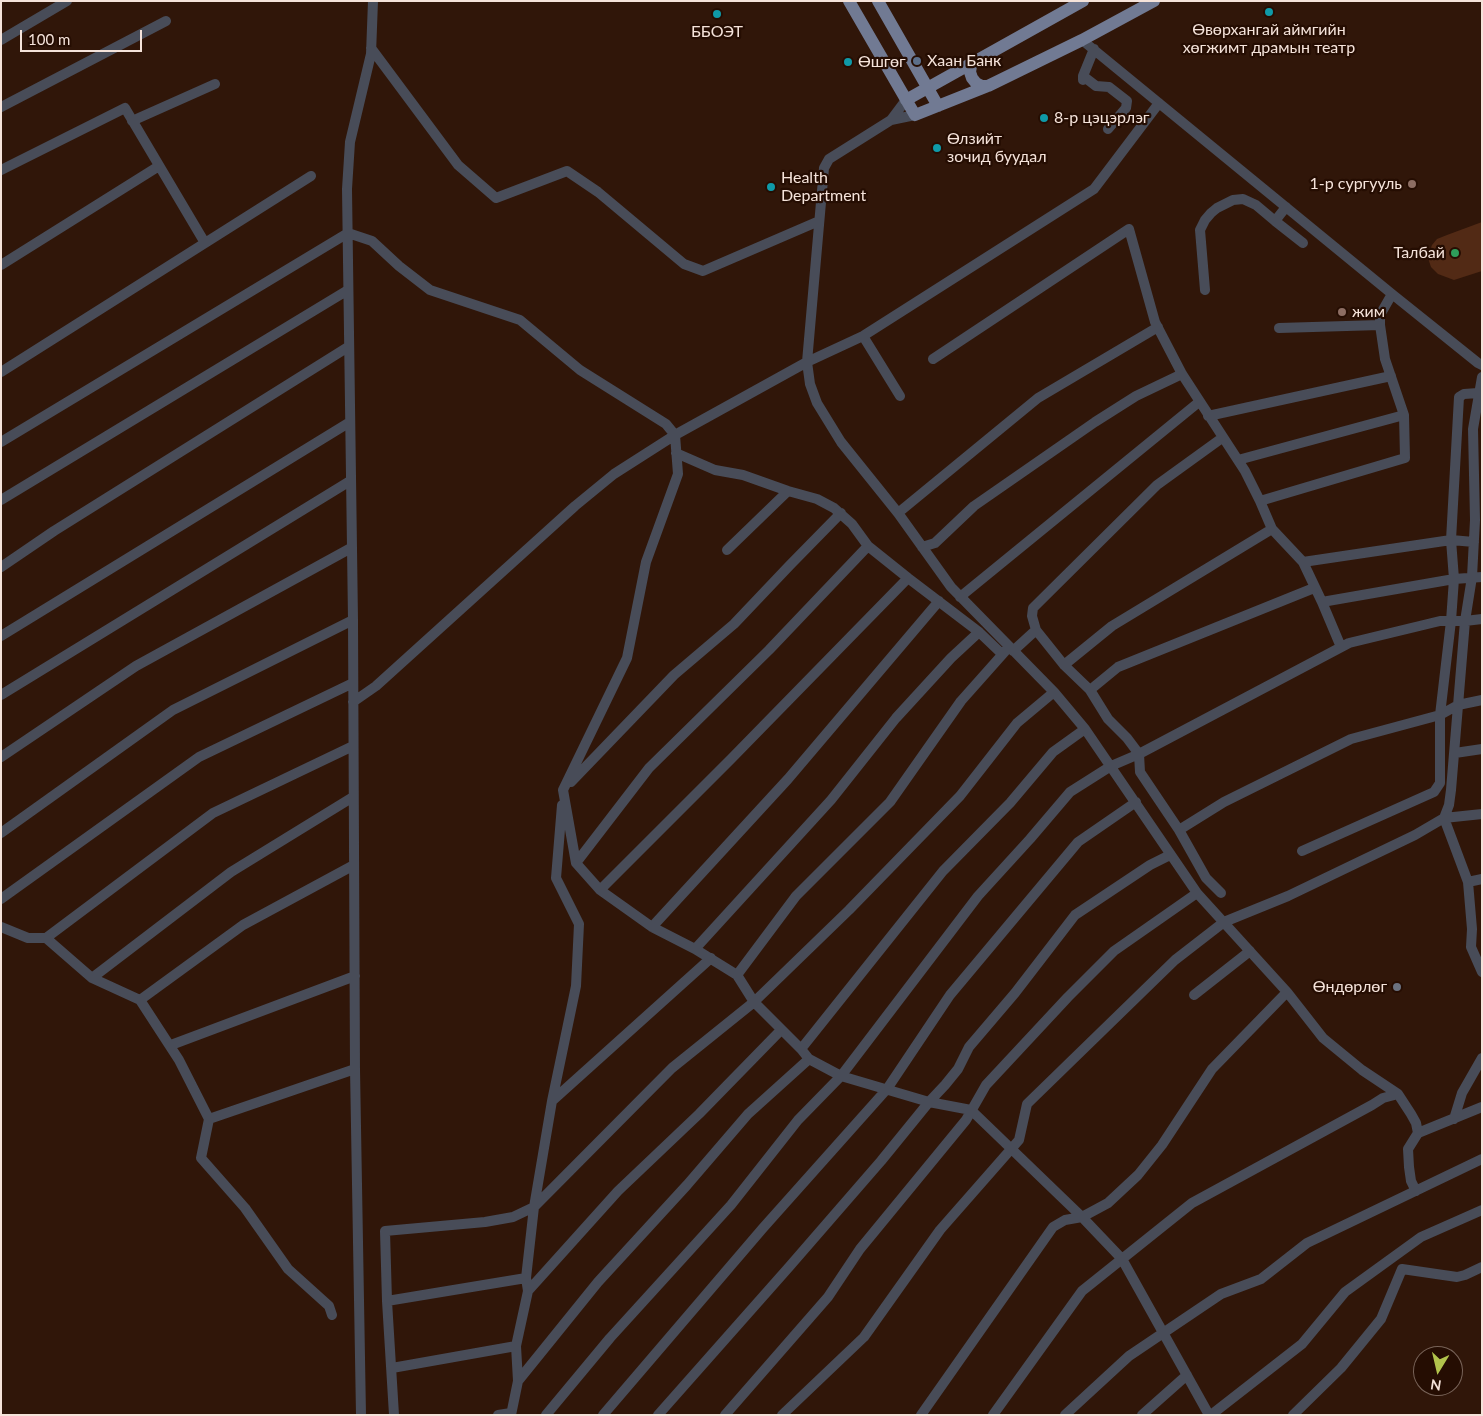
<!DOCTYPE html>
<meta charset="utf-8">
<style>
body{margin:0}
#map{position:relative;width:1483px;height:1416px;overflow:hidden;background:#301609;font-family:Lato,sans-serif}
canvas{display:block}
.frame{position:absolute;inset:0;border:2px solid #f5e3da;pointer-events:none}
.north{position:absolute;left:1413px;top:1346px;width:50px;height:50px;box-sizing:border-box;background:#250d02;border:1px solid #786358;border-radius:50%;rotate:189deg;font-size:14px;font-weight:700;line-height:20px;text-align:center;color:#f5e3da}
.north::after{content:'';display:block;margin:auto;width:18px;height:22px;background:#b2c34c;clip-path:polygon(50% 0,100% 100%,50% 72%,0 100%)}
.scale{position:absolute;left:20px;top:30px;width:122px;height:22px;box-sizing:border-box;border:2px solid #f5e3da;border-top:0;padding-left:6px;font-size:15px;line-height:18px;white-space:nowrap;color:#f5e3da;-webkit-text-stroke:4px #250d02;paint-order:stroke}
</style>
<div id="map">
<canvas width="1483" height="1416"></canvas>
<div class="frame"></div>
<div class="north">N</div>
<div class="scale">100 m</div>
</div>
<script>
const ctx = document.querySelector('canvas').getContext('2d');
ctx.lineJoin = 'round';
function fillPath(path, color) {
  ctx.fillStyle = color;
  ctx.fill(path, 'evenodd');
}
function toPath(rows) {
  const path = new Path2D();
  for (const r of rows) {
    path.moveTo(r[0], r[1]);
    for (let i = 2; i < r.length; i += 2) path.lineTo(r[i], r[i + 1]);
  }
  return path;
}
function strokePath(path, color, width, dash) {
  ctx.strokeStyle = color;
  ctx.lineWidth = width;
  ctx.lineCap = dash ? 'butt' : 'round';
  ctx.setLineDash(dash || []);
  ctx.stroke(path);
}
function write(font, color, halo, rows, align = 'center') {
  ctx.font = font + ' Lato,sans-serif';
  ctx.lineWidth = 4.5;
  ctx.setLineDash([]);
  ctx.textBaseline = 'middle';
  ctx.strokeStyle = halo;
  ctx.fillStyle = color;
  for (const [text, x, y, turn = 0] of rows) {
    ctx.save();
    ctx.translate(x, y);
    ctx.rotate((+turn || 0) * Math.PI / 180);
    ctx.textAlign = isNaN(turn) ? turn : align;
    if (halo) ctx.strokeText(text, 0, 0);
    ctx.fillText(text, 0, 0);
    ctx.restore();
  }
}
fillPath(toPath([
 [1482,222,1482,271,1454,280,1438,274,1431,267,1429,261,1428,256,1432,245,1437,239,1447,235]
]), '#522a15');
strokePath(toPath([
 [1,40,67,1],
 [1082,40,1392,294,1478,363,1482,365],
 [371,48,458,165,496,198,567,171,598,192,684,264,703,271,819,221],
 [1083,76,1096,86,1109,87,1127,101,1126,108,1108,129],
 [1083,80,1083,76,1094,49],
 [1,107,166,21],
 [915,115,891,120,829,159,824,168,807,362,810,384,817,403,841,442,898,513,951,587,1054,692,1085,729,1197,893,1287,992,1323,1038,1362,1070,1398,1094,1411,1114,1416,1123,1418,1133,1408,1149,1409,1167,1411,1181,1416,1191],
 [891,120,906,100],
 [132,121,215,84],
 [1,170,125,108,205,243],
 [1286,207,1275,221,1303,243],
 [1,265,159,166],
 [1205,290,1200,230,1205,220,1211,213,1217,208,1233,200,1243,199,1256,205,1275,221],
 [1279,328,1380,325],
 [863,336,900,396],
 [933,359,1129,229,1155,322,1182,374,1245,471,1260,501,1272,529],
 [1,372,311,176],
 [1482,377,1473,429,1475,520,1472,577,1465,621,1451,790,1449,805,1444,818,1468,882,1472,929,1471,947,1482,972],
 [1208,416,1391,376],
 [1,442,348,233,372,241,399,266,430,290,520,320,580,370,666,424,675,435,678,474,646,562,627,658,563,790,576,863,600,890,652,927,695,949,737,975,754,1002,801,1049,809,1059,841,1076,929,1102,971,1110,1082,1217,1122,1259,1209,1415],
 [676,453,715,470,743,475,788,491,817,499,834,508,852,524,868,546,908,578,979,632,1002,654],
 [1238,460,1404,415],
 [1,500,348,290],
 [1260,501,1405,458,1404,415,1385,359,1380,325,1380,315,1392,294],
 [898,513,1038,398,1158,327],
 [922,547,935,543,974,506,1095,422,1136,396,1182,374],
 [727,550,788,491],
 [1303,562,1322,602,1341,647],
 [1,567,54,531,348,347],
 [960,597,1199,402],
 [1322,602,1454,579,1482,577],
 [1036,630,1064,665,1090,690,1108,719,1127,738,1139,754,1140,772,1179,830,1206,878,1221,893],
 [1,636,350,422],
 [1013,651,1036,630,1032,616,1033,608,1157,485,1222,438],
 [1064,665,1112,626,1272,529,1303,562,1451,540,1474,542],
 [1090,690,1118,667,1314,588],
 [1,695,350,481],
 [353,702,376,686,575,506,614,474,675,435,807,362,863,336,1094,189,1159,103],
 [1455,753,1482,749],
 [1,757,136,666,351,548],
 [571,782,674,675,734,624,790,565,841,513],
 [1179,830,1224,802,1351,739,1440,715,1458,705,1482,700],
 [1,833,173,710,353,620],
 [1302,851,1434,792,1440,783,1440,715,1451,621,1454,579,1451,540,1459,397,1464,394,1478,393],
 [576,863,649,768,769,650,868,546],
 [1468,882,1482,879],
 [600,890,731,759,908,578],
 [1,899,199,757,353,683],
 [1,927,28,938,46,938,92,978,140,1000,179,1060,209,1119,201,1158,245,1208,288,1269,329,1306,332,1315],
 [652,927,788,779,939,601],
 [46,938,213,813,353,746],
 [695,949,831,800,896,718,951,658,979,632],
 [737,975,796,896,890,802,961,701,1009,647],
 [92,978,231,872,353,797],
 [1194,995,1250,951],
 [140,1000,243,925,354,865],
 [171,1045,355,976],
 [801,1049,943,871,1010,803,1053,752,1085,729],
 [552,1101,711,958],
 [209,1119,355,1069],
 [1454,1119,1462,1093,1482,1058],
 [1418,1133,1482,1107],
 [528,1291,618,1191,699,1114,781,1030],
 [387,1301,526,1278],
 [392,1368,516,1346],
 [518,1381,598,1282,687,1185,748,1114,809,1059],
 [361,1415,355,1069,353,620,347,189,350,142,371,54,373,1],
 [394,1415,387,1301,385,1231,485,1222,513,1217,534,1207,672,1068,754,1002,849,910,960,796,1017,723,1054,692],
 [498,1415,511,1413],
 [511,1415,518,1381,516,1346,528,1291,526,1278,534,1207,552,1101,576,986,579,924,556,878,562,805],
 [546,1415,610,1338,731,1205,798,1120,841,1076,978,896,1030,839,1070,792,1111,766,1139,754,1349,643,1440,621,1465,621,1482,619],
 [603,1415,763,1228,887,1089,950,995,1078,842,1136,802],
 [658,1415,789,1267,881,1161,929,1102,945,1085,958,1069,969,1047,1015,993,1075,915,1150,865,1170,855],
 [725,1415,828,1297,860,1249,966,1120,986,1085,1068,997,1114,951,1197,893],
 [782,1415,864,1337,940,1230,1019,1140,1027,1104,1175,960,1224,922,1288,896,1415,835,1444,818,1482,814],
 [921,1415,1053,1227,1065,1220,1082,1217,1108,1203,1138,1175,1162,1145,1212,1069,1287,992],
 [993,1415,1082,1291,1192,1203,1372,1105,1383,1098,1398,1094],
 [1065,1415,1129,1356,1221,1294,1261,1279,1307,1243,1482,1159],
 [1142,1415,1187,1375],
 [1211,1415,1302,1344,1345,1292,1421,1237,1482,1210],
 [1293,1415,1341,1368,1381,1319,1402,1269,1457,1277,1465,1275,1482,1267]
]), '#484c58', 10);
strokePath(toPath([
 [849,1,915,115,988,86,1082,40,1154,1],
 [878,1,938,106],
 [974,61,971,66,970,72,972,78,976,83,982,86,988,86],
 [906,100,1083,1]
]), '#717a93', 12);
for (const [x, y, r, color] of [
 [1269,12,5,"#0f9aa8"],
 [717,14,5,"#0f9aa8"],
 [917,61,5,"#5c6f8a"],
 [848,62,5,"#0f9aa8"],
 [1044,118,5,"#0f9aa8"],
 [937,148,5,"#0f9aa8"],
 [1412,184,5,"#8d6e63"],
 [771,187,5,"#0f9aa8"],
 [1455,253,5,"#2e9e5b"],
 [1342,312,5,"#8d6e63"],
 [1397,987,5,"#6b7280"]
]) {
  const dot = new Path2D();
  dot.arc(x, y, r, 0, 2 * Math.PI);
  ctx.fillStyle = color;
  ctx.fill(dot);
  strokePath(dot, '#250d02', 2);
}
write('16px', '#f5e3da', '#250d02', [
 ["Өвөрхангай аймгийн",1269,30,"center"],
 ["хөгжимт драмын театр",1269,48,"center"],
 ["ББОЭТ",717,32,"center"],
 ["Хаан Банк",927,61],
 ["Өшгөг",858,62],
 ["8-р цэцэрлэг",1054,118],
 ["Өлзийт",947,139],
 ["зочид буудал",947,157],
 ["Health",781,178],
 ["Department",781,196],
 ["1-р сургууль",1402,184,"right"],
 ["Талбай",1445,253,"right"],
 ["жим",1352,312],
 ["Өндөрлөг",1387,987,"right"]
], 'left');
</script>
